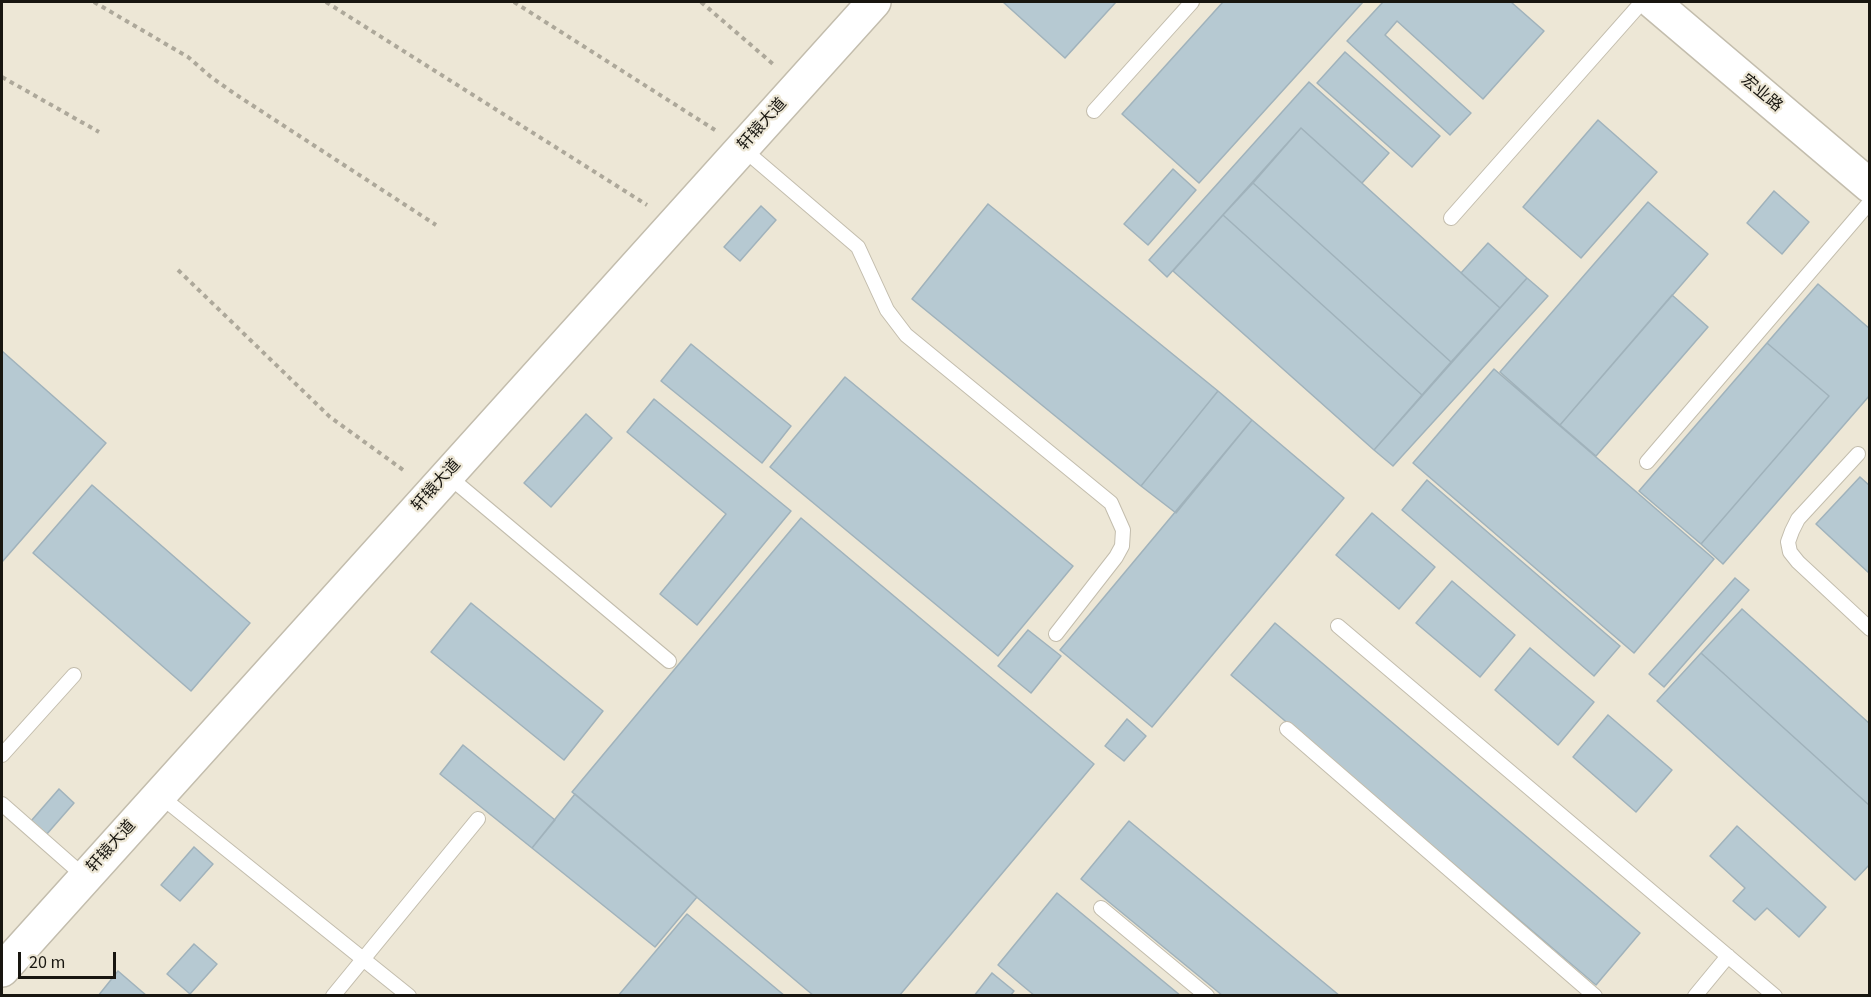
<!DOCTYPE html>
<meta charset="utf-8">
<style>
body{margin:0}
#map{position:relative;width:1871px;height:997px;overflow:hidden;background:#ede7d6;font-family:"Source Sans 3",sans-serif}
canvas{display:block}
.frame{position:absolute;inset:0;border:3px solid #181610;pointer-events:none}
.scale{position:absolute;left:18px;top:952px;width:98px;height:27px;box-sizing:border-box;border:3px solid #181610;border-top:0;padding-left:8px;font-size:18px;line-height:21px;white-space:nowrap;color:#181610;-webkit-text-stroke:4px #ede7d6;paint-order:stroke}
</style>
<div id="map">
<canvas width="1871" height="997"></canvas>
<div class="frame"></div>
<div class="scale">20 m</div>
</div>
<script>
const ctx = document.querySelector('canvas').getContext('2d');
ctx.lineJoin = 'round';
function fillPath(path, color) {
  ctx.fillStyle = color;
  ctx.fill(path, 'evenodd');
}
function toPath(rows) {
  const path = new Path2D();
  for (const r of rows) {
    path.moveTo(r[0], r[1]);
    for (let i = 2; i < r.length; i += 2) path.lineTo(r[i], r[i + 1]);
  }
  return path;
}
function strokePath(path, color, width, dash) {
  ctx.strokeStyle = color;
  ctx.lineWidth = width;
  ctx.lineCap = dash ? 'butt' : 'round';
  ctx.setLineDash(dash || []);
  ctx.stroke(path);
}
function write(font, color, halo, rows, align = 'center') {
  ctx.font = font + ' "Source Sans 3","Noto Sans SC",sans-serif';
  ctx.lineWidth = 4.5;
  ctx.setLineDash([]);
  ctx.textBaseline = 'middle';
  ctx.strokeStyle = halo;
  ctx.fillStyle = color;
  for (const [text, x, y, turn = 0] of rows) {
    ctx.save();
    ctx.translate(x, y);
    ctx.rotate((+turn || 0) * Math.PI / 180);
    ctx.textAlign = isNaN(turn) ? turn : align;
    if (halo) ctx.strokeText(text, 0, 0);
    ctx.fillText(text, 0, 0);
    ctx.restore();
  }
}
const building = toPath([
 [1003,2,1116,2,1065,58,1003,2],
 [1223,2,1363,2,1199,183,1122,114,1223,2],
 [1383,2,1511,2,1544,31,1483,99,1397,21,1385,35,1471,113,1450,135,1347,41,1383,2],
 [1345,52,1440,136,1412,167,1317,83,1345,52],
 [1309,82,1389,153,1362,183,1301,128,1167,277,1149,260,1309,82],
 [1598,120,1657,172,1581,258,1523,207,1598,120],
 [1301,128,1500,308,1451,362,1253,183,1301,128],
 [1173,169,1196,190,1148,245,1124,224,1173,169],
 [1253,183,1451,362,1422,395,1223,215,1253,183],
 [1774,191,1809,222,1782,254,1747,223,1774,191],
 [1648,202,1708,254,1560,425,1500,372,1648,202],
 [988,204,1218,391,1141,486,912,299,988,204],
 [761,206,776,220,740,261,724,247,761,206],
 [1223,215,1422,395,1374,450,1173,271,1223,215],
 [1488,243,1527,278,1500,308,1461,273,1488,243],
 [1527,278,1548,296,1393,466,1374,450,1527,278],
 [1818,284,1870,329,1870,395,1723,564,1701,544,1829,396,1767,343,1818,284],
 [1672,295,1708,327,1596,456,1560,425,1672,295],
 [1767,343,1829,396,1701,544,1639,491,1767,343],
 [691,344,791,426,762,463,661,381,691,344],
 [2,351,106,443,2,562,2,351],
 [1494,369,1714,559,1634,653,1413,463,1494,369],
 [845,377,1073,566,998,656,770,467,845,377],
 [1218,391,1252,420,1176,513,1141,486,1218,391],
 [654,399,791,511,697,625,660,594,726,514,627,432,654,399],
 [586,414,612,438,551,507,524,483,586,414],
 [1252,420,1344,498,1152,727,1060,650,1252,420],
 [1860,477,1870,486,1870,574,1816,524,1860,477],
 [1427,480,1620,646,1594,676,1402,510,1427,480],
 [92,485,250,623,191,691,33,553,92,485],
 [1372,513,1435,567,1399,609,1336,555,1372,513],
 [801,518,1094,764,899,996,814,996,572,792,801,518],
 [1735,578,1749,590,1664,687,1649,674,1735,578],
 [1452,581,1515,635,1480,677,1416,623,1452,581],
 [471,603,603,711,564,760,431,652,471,603],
 [1742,609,1870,724,1870,806,1701,653,1742,609],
 [1275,623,1640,933,1596,985,1231,675,1275,623],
 [1028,630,1061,656,1031,693,998,666,1028,630],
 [1530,648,1594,702,1558,745,1495,690,1530,648],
 [1701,653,1870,806,1870,864,1855,880,1657,701,1701,653],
 [1608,715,1672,770,1636,812,1573,757,1608,715],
 [1127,719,1146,736,1124,761,1105,746,1127,719],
 [463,745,555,820,532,848,440,774,463,745],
 [59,789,74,803,46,835,31,821,59,789],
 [575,794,697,897,655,947,532,848,575,794],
 [1129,821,1340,996,1223,996,1081,879,1129,821],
 [1737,826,1826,907,1799,937,1767,908,1755,920,1733,901,1745,888,1710,856,1737,826],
 [194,847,213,864,180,901,161,885,194,847],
 [1057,893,1181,996,1035,996,998,965,1057,893],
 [687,914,785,996,618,996,687,914],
 [194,944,217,964,190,994,167,974,194,944],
 [118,971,147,996,98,996,118,971],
 [992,973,1014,991,1010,996,974,996,992,973]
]);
fillPath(building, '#b6c9d2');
strokePath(building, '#a0b2bb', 1.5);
const lane = toPath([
 [1094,111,1192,2],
 [742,148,858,247,887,310,906,335,1111,503,1123,530,1122,546,1116,557,1056,634],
 [1451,218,1642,2],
 [1858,454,1798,519,1792,531,1788,542,1790,552,1798,562,1870,629],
 [1647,462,1870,202],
 [447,475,669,661],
 [1338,626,1775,996],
 [1287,729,1595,996],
 [2,755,74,675],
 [159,795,409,996],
 [2,804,85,877],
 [1101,908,1207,996],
 [333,996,478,819],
 [1695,996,1728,956]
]);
const secondary = toPath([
 [1653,2,1870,186],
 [2,970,874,2]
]);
strokePath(lane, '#c3bdad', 16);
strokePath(secondary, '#c3bdad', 36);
strokePath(toPath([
 [94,2,188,57,211,77,235,94,436,225],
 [326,2,647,205],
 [514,2,715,130],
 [701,2,773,64],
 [2,77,99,132],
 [178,270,330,417,406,472]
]), '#ada89a', 4, [4.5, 4.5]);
strokePath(lane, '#fff', 14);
strokePath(secondary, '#fff', 33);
write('16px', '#181610', '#ede7d6', [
 ["宏业路",1761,94,40],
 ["轩辕大道",763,125,-48],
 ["轩辕大道",437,486,-48],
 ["轩辕大道",112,847,-48]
]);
</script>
